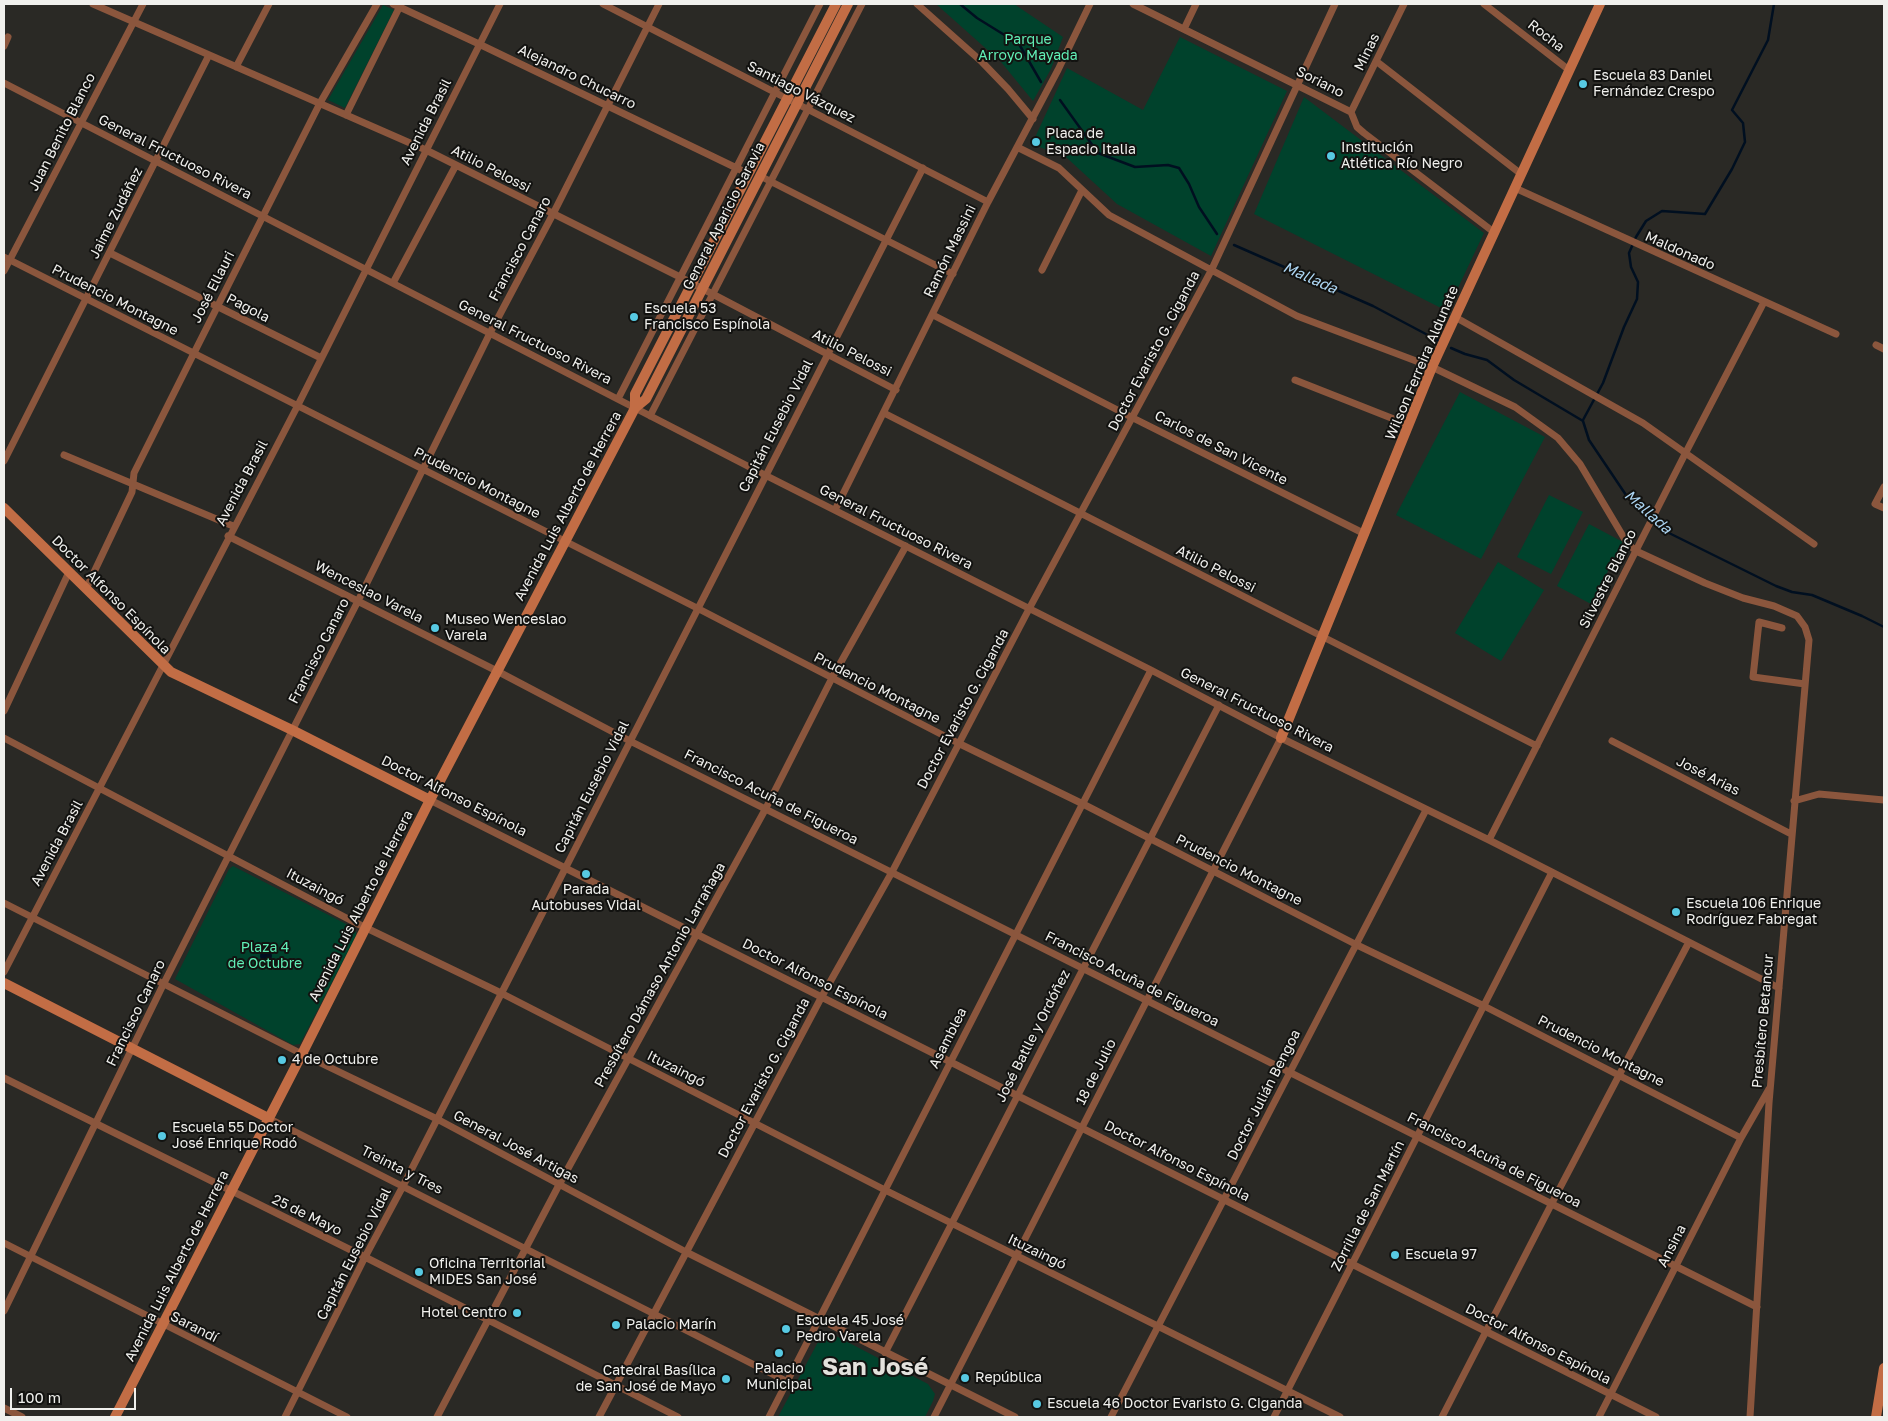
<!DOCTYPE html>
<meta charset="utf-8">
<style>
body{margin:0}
#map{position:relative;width:1888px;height:1421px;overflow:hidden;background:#2a2925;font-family:"Golos Text",sans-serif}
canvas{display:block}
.frame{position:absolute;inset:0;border:5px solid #f0f0ed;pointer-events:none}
.scale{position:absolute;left:10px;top:1388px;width:126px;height:22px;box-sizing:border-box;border:2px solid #f0f0ed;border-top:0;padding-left:6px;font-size:15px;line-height:18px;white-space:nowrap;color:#f0f0ed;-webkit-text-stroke:4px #121210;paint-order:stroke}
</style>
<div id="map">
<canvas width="1888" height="1421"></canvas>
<div class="frame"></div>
<div class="scale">100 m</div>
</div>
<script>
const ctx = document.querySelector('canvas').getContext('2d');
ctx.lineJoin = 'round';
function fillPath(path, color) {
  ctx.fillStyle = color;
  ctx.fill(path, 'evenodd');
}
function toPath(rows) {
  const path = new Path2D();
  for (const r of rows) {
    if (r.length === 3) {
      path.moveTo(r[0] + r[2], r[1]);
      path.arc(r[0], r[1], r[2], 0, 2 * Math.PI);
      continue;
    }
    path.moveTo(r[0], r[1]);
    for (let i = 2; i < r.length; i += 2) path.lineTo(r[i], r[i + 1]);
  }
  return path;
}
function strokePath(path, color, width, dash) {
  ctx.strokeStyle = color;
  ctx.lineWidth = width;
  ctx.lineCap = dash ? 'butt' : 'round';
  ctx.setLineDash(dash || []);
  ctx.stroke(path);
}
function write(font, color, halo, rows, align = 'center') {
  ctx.font = font + ' "Golos Text",sans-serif';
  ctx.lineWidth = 4;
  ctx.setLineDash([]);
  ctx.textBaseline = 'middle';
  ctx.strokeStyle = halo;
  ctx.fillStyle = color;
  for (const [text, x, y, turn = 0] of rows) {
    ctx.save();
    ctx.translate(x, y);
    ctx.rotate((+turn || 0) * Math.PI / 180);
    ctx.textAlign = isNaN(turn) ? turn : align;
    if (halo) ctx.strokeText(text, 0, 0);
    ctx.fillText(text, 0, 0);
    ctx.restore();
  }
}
fillPath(toPath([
 [936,4,1014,4,1063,37,1051,69,1033,101,1001,62],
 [383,5,394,10,345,108,328,100],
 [1180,37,1287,91,1211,256,1117,204,1067,158,1032,144,1067,68,1143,110],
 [1304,97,1484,233,1447,311,1254,214],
 [1460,392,1545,437,1481,559,1396,515],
 [1549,495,1583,512,1551,574,1517,557],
 [1589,524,1623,542,1591,604,1557,586],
 [1498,562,1544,590,1501,661,1455,633],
 [233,866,352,927,356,932,356,936,300,1044,293,1045,175,979,229,869],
 [828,1336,836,1336,928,1384,935,1394,933,1401,925,1417,778,1417,818,1342,822,1338]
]), '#00422c');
fillPath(toPath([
 [266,956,6]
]), '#000f20');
strokePath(toPath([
 [960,4,977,18,1019,44,1041,82],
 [1060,100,1098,153,1135,167,1168,165,1179,168,1189,184,1199,207,1217,234],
 [1234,245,1373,306,1439,341],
 [1451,348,1465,354,1487,360,1514,380,1583,421,1589,440,1628,498,1669,533,1776,586,1792,592,1812,595,1862,616,1884,627],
 [1583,420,1603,383,1624,327,1637,299,1638,282,1631,267,1629,253,1636,237,1646,221,1662,211,1705,214,1732,169,1745,142,1743,123,1732,110,1768,40,1774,4]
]), '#000f20', 2.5);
strokePath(toPath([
 [93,4,426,150,680,277,896,390],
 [393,4,479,44,749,174],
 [603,4,988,202],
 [917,4,982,62,1008,89,1033,119],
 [1133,4,1351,112,1357,127,1364,133,1495,233],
 [1484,4,1569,70],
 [1184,29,1196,4],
 [4,46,8,37],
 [1376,61,1521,174],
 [236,67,269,4],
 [4,83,765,475,1151,670,1281,738,1489,840,1779,988],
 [1351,112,1404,4],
 [346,115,401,4],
 [1017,147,1059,168,1109,215,1297,316,1432,367,1515,407,1558,438,1580,464,1627,543,1636,551,1705,583,1743,598,1774,606,1797,616,1805,627,1809,640,1769,1103,1750,1417],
 [760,176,953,274],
 [1515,188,1836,334],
 [110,253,321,358],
 [4,257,697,608,960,744,1083,804,1357,945,1484,1006,1741,1138],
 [1042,270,1082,190],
 [4,271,143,4],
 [393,283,456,165],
 [933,315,1133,418,1365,534],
 [1455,317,1643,423,1814,544],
 [1876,345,1884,349],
 [1295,380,1409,425],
 [618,399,820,4],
 [884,413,1537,746],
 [650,416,862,4],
 [64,455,233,526],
 [4,461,209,55],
 [1884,487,1875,504,1884,508],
 [835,510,988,202,1058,70,1090,4],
 [228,536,497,671,630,741,1757,1307],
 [86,589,132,492,134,473,194,353,320,103,377,4],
 [1782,628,1759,622,1753,677,1805,684],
 [4,711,69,572],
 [4,738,354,922,501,993,885,1190,1340,1417],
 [1612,741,1791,834],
 [430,800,1656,1417],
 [1794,801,1819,794,1884,800],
 [1489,840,1685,454,1764,302],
 [4,903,302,1054,437,1119,686,1252,1015,1417],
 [4,972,298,405,500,4],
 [4,1078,365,1257,678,1417],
 [268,1118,788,1382],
 [4,1243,347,1417],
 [4,1311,163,985,358,601,490,333,553,214,659,4],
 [885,1353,1219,705],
 [4,1408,22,1417],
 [285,1417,365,1257,403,1186,923,168],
 [437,1417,560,1183,766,808,832,678,906,546],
 [599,1417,821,998,892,872,1029,609,1211,271,1335,4],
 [769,1417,1151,670],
 [934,1417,1281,738],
 [1111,1417,1426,810],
 [1274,1417,1552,872],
 [1442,1417,1552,1203,1689,942],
 [1599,1417,1741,1138,1769,1089]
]), '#8b563d', 7);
strokePath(toPath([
 [635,408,635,394,836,4],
 [4,508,171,672,292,730,430,800],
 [1281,738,1432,367,1600,4],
 [4,983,268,1118],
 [115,1417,302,1054,430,800,635,408,646,399,848,4],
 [1876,1417,1884,1368]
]), '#c26d45', 10);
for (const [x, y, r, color] of [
 [1583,84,5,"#57c9e2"],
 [1036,142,5,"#57c9e2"],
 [1331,156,5,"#57c9e2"],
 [634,317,5,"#57c9e2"],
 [435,628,5,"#57c9e2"],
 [586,874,5,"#57c9e2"],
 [1676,912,5,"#57c9e2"],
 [282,1060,5,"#57c9e2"],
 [162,1136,5,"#57c9e2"],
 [1395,1255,5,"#57c9e2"],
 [419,1272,5,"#57c9e2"],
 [517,1313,5,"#57c9e2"],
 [616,1325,5,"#57c9e2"],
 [786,1329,5,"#57c9e2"],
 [779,1353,5,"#57c9e2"],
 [965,1378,5,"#57c9e2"],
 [726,1379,5,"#57c9e2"],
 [1037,1404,5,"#57c9e2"]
]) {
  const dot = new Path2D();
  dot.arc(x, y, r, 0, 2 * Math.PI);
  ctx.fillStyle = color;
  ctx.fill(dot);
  strokePath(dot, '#121210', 2);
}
write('14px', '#f0f0ed', '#121210', [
 ["Rocha",1546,36,38],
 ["Minas",1367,52,-64],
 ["Alejandro Chucarro",577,77,26],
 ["Soriano",1320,82,27],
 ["Santiago Vázquez",801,92,27],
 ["Avenida Brasil",426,122,-63],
 ["Juan Benito Blanco",62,132,-63],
 ["General Fructuoso Rivera",175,157,27],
 ["Atilio Pelossi",491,169,27],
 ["Jaime Zudáñez",116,213,-63],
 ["General Aparicio Saravia",724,216,-63],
 ["Francisco Canaro",520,249,-62],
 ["Ramón Massini",950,251,-64],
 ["Maldonado",1680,251,24],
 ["José Ellauri",213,287,-63],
 ["Prudencio Montagne",115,300,27],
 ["Pagola",248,308,27],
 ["General Fructuoso Rivera",535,342,27],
 ["Doctor Evaristo G. Ciganda",1154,351,-62],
 ["Atilio Pelossi",852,353,27],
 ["Wilson Ferreira Aldunate",1422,363,-67],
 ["Capitán Eusebio Vidal",776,426,-63],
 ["Carlos de San Vicente",1221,448,27],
 ["Avenida Brasil",242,483,-62],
 ["Prudencio Montagne",477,483,27],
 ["Avenida Luis Alberto de Herrera",568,506,-62],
 ["General Fructuoso Rivera",896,527,27],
 ["Atilio Pelossi",1216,569,27],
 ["Silvestre Blanco",1608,579,-63],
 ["Wenceslao Varela",369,592,27],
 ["Doctor Alfonso Espínola",111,595,45],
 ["Francisco Canaro",319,651,-63],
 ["Prudencio Montagne",877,688,27],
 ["Doctor Evaristo G. Ciganda",963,709,-62],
 ["General Fructuoso Rivera",1257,710,27],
 ["José Arias",1708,776,27],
 ["Capitán Eusebio Vidal",592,787,-63],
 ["Doctor Alfonso Espínola",454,796,27],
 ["Francisco Acuña de Figueroa",771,797,27],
 ["Avenida Brasil",57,843,-62],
 ["Prudencio Montagne",1239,870,27],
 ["Ituzaingó",315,887,28],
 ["Avenida Luis Alberto de Herrera",361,906,-63],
 ["Presbítero Dámaso Antonio Larrañaga",660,975,-61],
 ["Doctor Alfonso Espínola",815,979,27],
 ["Francisco Acuña de Figueroa",1132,979,27],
 ["Francisco Canaro",136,1013,-64],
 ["Presbítero Betancur",1763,1021,-85],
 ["José Batlle y Ordóñez",1033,1036,-63],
 ["Asamblea",948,1038,-63],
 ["Prudencio Montagne",1601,1051,27],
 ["Ituzaingó",676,1069,27],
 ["18 de Julio",1096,1072,-63],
 ["Doctor Evaristo G. Ciganda",764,1078,-62],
 ["Doctor Julián Bengoa",1264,1095,-63],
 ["General José Artigas",516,1147,28],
 ["Francisco Acuña de Figueroa",1494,1160,27],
 ["Doctor Alfonso Espínola",1177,1161,27],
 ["Treinta y Tres",402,1170,27],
 ["Zorrilla de San Martín",1368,1206,-63],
 ["25 de Mayo",307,1215,26],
 ["Ansina",1672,1246,-63],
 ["Ituzaingó",1037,1252,26],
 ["Capitán Eusebio Vidal",354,1254,-63],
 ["Avenida Luis Alberto de Herrera",177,1266,-63],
 ["Sarandí",194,1327,27],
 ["Doctor Alfonso Espínola",1538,1344,27]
]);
write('14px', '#61efb6', '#121210', [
 ["Parque",1028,40],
 ["Arroyo Mayada",1028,56],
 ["Plaza 4",265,948],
 ["de Octubre",265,964]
]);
write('14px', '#f0f0ed', '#121210', [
 ["Escuela 83 Daniel",1593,76],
 ["Fernández Crespo",1593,92],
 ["Placa de",1046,134],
 ["Espacio Italia",1046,150],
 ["Institución",1341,148],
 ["Atlética Río Negro",1341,164],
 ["Escuela 53",644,309],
 ["Francisco Espínola",644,325],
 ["Museo Wenceslao",445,620],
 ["Varela",445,636],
 ["Parada",586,890,"center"],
 ["Autobuses Vidal",586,906,"center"],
 ["Escuela 106 Enrique",1686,904],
 ["Rodríguez Fabregat",1686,920],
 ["4 de Octubre",292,1060],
 ["Escuela 55 Doctor",172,1128],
 ["José Enrique Rodó",172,1144],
 ["Escuela 97",1405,1255],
 ["Oficina Territorial",429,1264],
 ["MIDES San José",429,1280],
 ["Hotel Centro",507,1313,"right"],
 ["Escuela 45 José",796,1321],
 ["Pedro Varela",796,1337],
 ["Palacio Marín",626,1325],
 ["Palacio",779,1369,"center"],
 ["Municipal",779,1385,"center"],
 ["Catedral Basílica",716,1371,"right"],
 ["de San José de Mayo",716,1387,"right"],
 ["República",975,1378],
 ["Escuela 46 Doctor Evaristo G. Ciganda",1047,1404]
], 'left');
write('italic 15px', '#add6f3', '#121210', [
 ["Mallada",1310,278,24],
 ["Mallada",1648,512,42]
]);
write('bold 24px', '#e3e1dc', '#121210', [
 ["San José",875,1367]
]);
</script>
